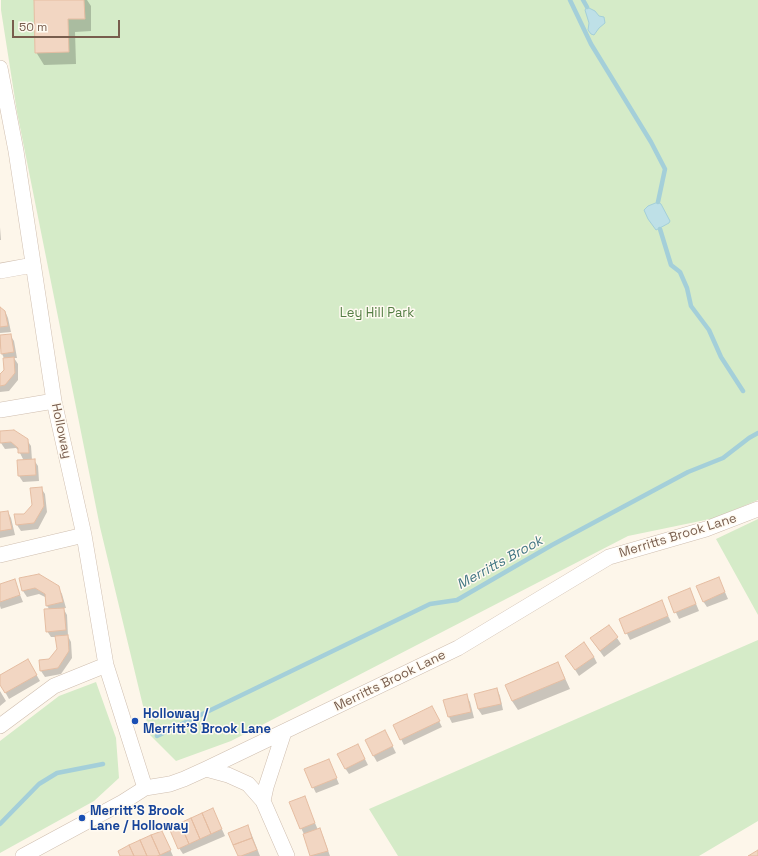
<!DOCTYPE html>
<style>
body{margin:0}
#map{position:relative;width:758px;height:856px;overflow:hidden;background:#fdf6ea;font-family:"Space Grotesk",sans-serif}
canvas{display:block}
.scale{position:absolute;left:12px;top:20px;width:108px;height:18px;box-sizing:border-box;border:2px solid #785d4d;border-top:0;padding-left:5px;font-size:12px;line-height:14px;white-space:nowrap;color:#785d4d;-webkit-text-stroke:3px #fffaf1;paint-order:stroke}
</style>
<div id="map">
<canvas width="758" height="856"></canvas>
<div class="scale">50 m</div>
</div>
<script>
const ctx = document.querySelector('canvas').getContext('2d');
ctx.lineJoin = 'round';
function fillPath(path, color) {
  ctx.fillStyle = color;
  ctx.fill(path, 'evenodd');
}
function toPath(rows) {
  const path = new Path2D();
  for (const r of rows) {
    path.moveTo(r[0], r[1]);
    for (let i = 2; i < r.length; i += 2) path.lineTo(r[i], r[i + 1]);
  }
  return path;
}
function strokePath(path, color, width, dash) {
  ctx.strokeStyle = color;
  ctx.lineWidth = width;
  ctx.lineCap = dash ? 'butt' : 'round';
  ctx.setLineDash(dash || []);
  ctx.stroke(path);
}
function write(font, color, halo, rows, align = 'center') {
  ctx.font = font + ' "Space Grotesk",sans-serif';
  ctx.lineWidth = 3;
  ctx.setLineDash([]);
  ctx.textBaseline = 'middle';
  ctx.strokeStyle = halo;
  ctx.fillStyle = color;
  for (const [text, x, y, turn = 0] of rows) {
    ctx.save();
    ctx.translate(x, y);
    ctx.rotate((+turn || 0) * Math.PI / 180);
    ctx.textAlign = isNaN(turn) ? turn : align;
    if (halo) ctx.strokeText(text, 0, 0);
    ctx.fillText(text, 0, 0);
    ctx.restore();
  }
}
fillPath(toPath([
 [1,0,758,0,758,500,715,518,628,536,231,741,176,761,150,735,100,527,17,112,1,10],
 [758,519,758,615,716,539],
 [758,640,758,821,699,856,398,856,369,809],
 [96,682,116,738,119,778,94,801,0,853,0,741,59,696]
]), '#d5ebc8');
const water = toPath([
 [587,7,595,11,599,16,604,17,605,23,599,28,594,35,591,34,588,30,589,23,585,10,587,7],
 [658,202,661,204,670,221,669,223,656,230,648,219,644,210,648,206,658,202]
]);
fillPath(water, '#bee0e7');
strokePath(water, '#a4cfd9', 1);
fillPath(toPath([
 [35,0,87,0,91,6,91,31,75,32,76,64,44,65,36,52],
 [0,227,1,240,0,240],
 [0,308,5,311,8,318,11,332,0,333],
 [10,335,14,341,17,358,14,358,18,364,18,380,9,391,0,392,0,376,5,371,4,358,2,354,0,345,0,336],
 [27,440,31,446,32,460,34,460,38,466,39,481,23,482,19,476,24,461,19,451,16,448,5,449,1,443],
 [41,488,45,494,47,512,38,529,21,531,17,525,15,515,25,515,33,506],
 [8,512,11,518,15,535,0,538,0,513],
 [21,579,58,587,62,594,66,608,63,608,67,615,68,636,71,642,72,658,61,674,45,677,41,671,58,649,56,637,51,637,47,631,50,610,47,606,47,598,39,594,27,597,23,591],
 [14,580,23,602,1,609,0,606,0,585],
 [722,585,728,599,707,607,703,601],
 [690,589,699,611,679,619,669,598],
 [661,601,671,622,630,640,620,619],
 [609,626,621,644,604,657,591,639],
 [594,657,597,663,579,676,570,662],
 [28,660,40,681,9,699,0,683,0,676],
 [558,663,570,689,518,710,512,701],
 [497,689,500,696,503,710,482,715,478,709],
 [0,691,6,701,0,706],
 [466,695,470,702,474,718,452,723,449,717,445,701],
 [435,713,442,727,404,745,401,739],
 [388,737,396,753,377,762,373,755],
 [361,751,368,765,349,774,345,768],
 [329,761,339,784,316,793,313,787],
 [304,797,318,830,319,829,323,836,330,856,311,856,304,834,301,828],
 [216,816,225,836,183,854,179,848],
 [247,827,251,833,260,856,239,856],
 [165,838,173,856,122,856]
]), '#0003');
strokePath(toPath([
 [570,0,591,44,651,142,665,169,658,202],
 [583,0,587,7],
 [660,229,671,265,680,272,687,288,691,306,709,330,721,357,743,391],
 [157,736,430,604,457,600,552,545,688,472,723,458,749,438,758,433],
 [0,824,39,784,57,773,103,764]
]), '#a4cfd9', 4.5);
const building = toPath([
 [34,0,84,0,85,19,68,19,69,52,35,53,34,0],
 [0,307,5,311,8,326,0,327,0,307],
 [11,334,14,352,1,354,0,335,11,334],
 [14,357,15,373,5,385,0,386,0,374,4,370,3,358,14,357],
 [14,430,28,439,29,453,18,453,18,448,11,442,0,443,0,431,14,430],
 [35,459,36,475,18,476,17,460,35,459],
 [42,487,44,506,34,523,16,525,14,514,24,514,32,505,30,488,42,487],
 [8,511,12,529,0,531,0,512,8,511],
 [39,574,59,586,63,602,46,606,45,594,35,588,22,591,19,578,39,574],
 [719,577,725,592,703,602,696,586,719,577],
 [15,579,20,595,0,602,0,584,15,579],
 [690,588,696,604,674,613,668,597,690,588],
 [662,600,668,616,625,634,619,619,662,600],
 [64,608,66,630,46,632,44,609,64,608],
 [609,625,618,637,600,651,590,638,609,625],
 [68,635,69,651,58,668,40,671,39,660,49,659,57,649,55,636,68,635],
 [584,642,594,657,575,670,565,656,584,642],
 [28,659,37,675,5,693,0,685,0,675,28,659],
 [558,662,565,679,512,701,505,685,558,662],
 [497,688,501,704,478,709,474,694,497,688],
 [467,694,471,712,448,717,443,700,467,694],
 [432,706,440,721,400,740,393,725,432,706],
 [385,730,393,746,373,756,365,740,385,730],
 [358,744,365,759,345,769,337,754,358,744],
 [329,759,337,778,312,788,304,769,329,759],
 [305,796,315,823,300,829,289,802,305,796],
 [213,808,222,829,211,834,202,813,213,808],
 [202,813,211,834,200,839,191,818,202,813],
 [191,818,200,839,189,844,180,823,191,818],
 [180,823,189,844,178,849,169,828,180,823],
 [248,825,252,838,233,845,228,833,248,825],
 [320,828,328,851,310,856,303,834,320,828],
 [162,831,171,850,160,855,151,835,162,831],
 [151,835,160,855,157,856,147,856,140,840,151,835],
 [252,838,257,850,241,856,238,856,233,845,252,838],
 [140,840,147,856,134,856,129,845,140,840],
 [129,845,134,856,120,856,118,851,129,845],
 [758,850,758,856,748,856,758,850]
]);
fillPath(building, '#f2d6c2');
strokePath(building, '#e5bda2', 1);
const minor = toPath([
 [0,68,16,151,54,401,84,535,106,665,145,788],
 [0,271,33,265],
 [0,410,54,401],
 [0,555,84,535],
 [0,726,54,686,106,665],
 [206,769,228,775,248,784,263,801,287,856],
 [263,801,266,787,284,732],
 [23,856,123,802,145,788,170,784,184,779,206,769,458,648,609,557,706,529,758,509]
]);
strokePath(minor, '#cfbeaf', 16);
strokePath(minor, '#fff', 15);
for (const [x, y, r, color] of [
 [135,721,4,"#1a4fb4"],
 [82,818,4,"#1a4fb4"]
]) {
  const dot = new Path2D();
  dot.arc(x, y, r, 0, 2 * Math.PI);
  ctx.fillStyle = color;
  ctx.fill(dot);
  strokePath(dot, '#fffaf1', 1.5);
}
write('13px', '#547e44', '#fffaf1', [
 ["Ley Hill Park",377,313]
]);
write('13px', '#785d4d', '#fffaf1', [
 ["Holloway",61,431,78],
 ["Merritts Brook Lane",678,536,-17],
 ["Merritts Brook Lane",390,681,-26]
]);
write('bold 13px', '#164399', '#fffaf1', [
 ["Holloway /",143,714],
 ["Merritt'S Brook Lane",143,729],
 ["Merritt'S Brook",90,811],
 ["Lane / Holloway",90,826]
], 'left');
write('italic 14px', '#437784', '#fffaf1', [
 ["Merritts Brook",500,563,-29]
]);
</script>
